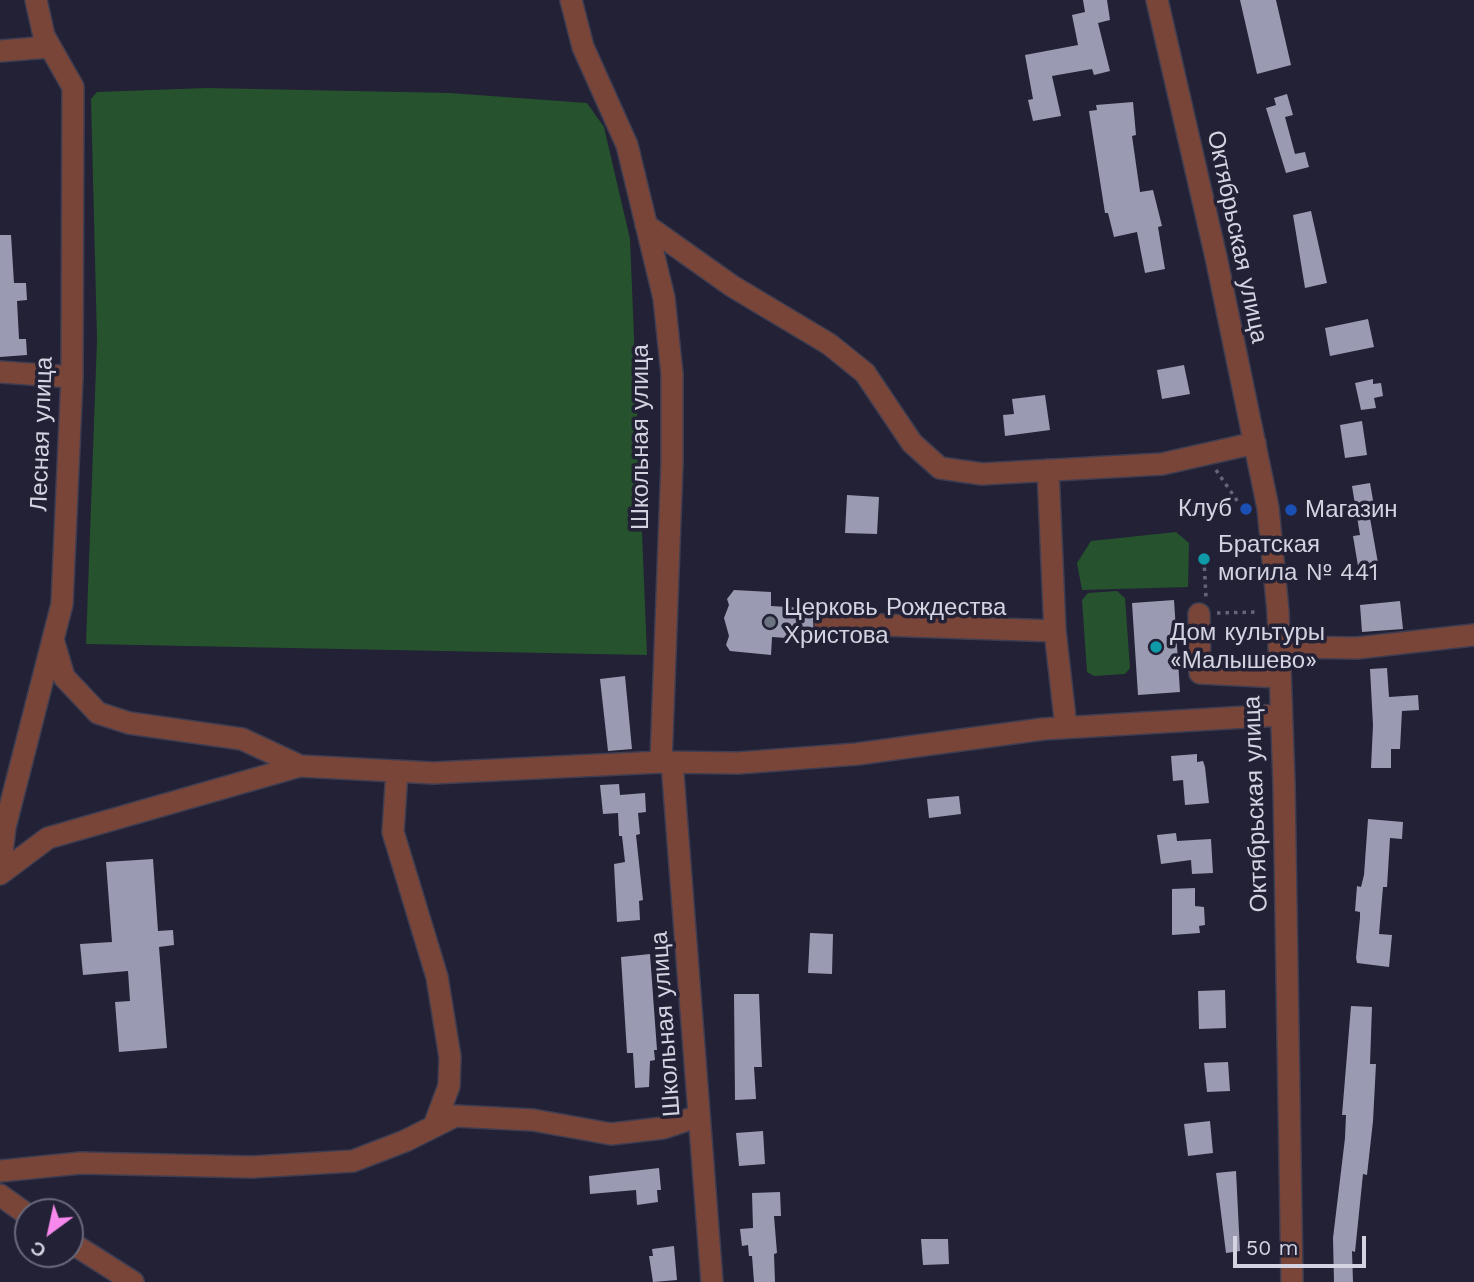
<!DOCTYPE html>
<meta charset="utf-8">
<style>
body{margin:0}
#map{position:relative;width:1474px;height:1282px;overflow:hidden;background:#222135;font-family:"Work Sans",sans-serif}
canvas{display:block}
.north{position:absolute;left:14px;top:1198px;width:70px;height:70px;box-sizing:border-box;background:#222135;border:2px solid #69687a;border-radius:50%;rotate:213deg;font-size:19px;font-weight:700;line-height:28px;text-align:center;color:#d4d3e1}
.north::after{content:'';display:block;margin:auto;width:24px;height:32px;background:#f888eb;clip-path:polygon(50% 0,100% 100%,50% 72%,0 100%)}
.scale{position:absolute;left:1233px;top:1236px;width:133px;height:32px;box-sizing:border-box;border:4px solid #d4d3e1;border-top:0;padding-left:9px;font-size:21px;line-height:24px;white-space:nowrap;color:#d4d3e1;-webkit-text-stroke:5px #222135;paint-order:stroke}
</style>
<div id="map">
<canvas width="1474" height="1282"></canvas>
<div class="north">С</div>
<div class="scale">50 m</div>
</div>
<script>
const ctx = document.querySelector('canvas').getContext('2d');
ctx.lineJoin = 'round';
function fillPath(path, color) {
  ctx.fillStyle = color;
  ctx.fill(path, 'evenodd');
}
function toPath(rows) {
  const path = new Path2D();
  for (const r of rows) {
    path.moveTo(r[0], r[1]);
    for (let i = 2; i < r.length; i += 2) path.lineTo(r[i], r[i + 1]);
  }
  return path;
}
function strokePath(path, color, width, dash) {
  ctx.strokeStyle = color;
  ctx.lineWidth = width;
  ctx.lineCap = dash ? 'butt' : 'round';
  ctx.setLineDash(dash || []);
  ctx.stroke(path);
}
function write(font, color, halo, rows, align = 'center') {
  ctx.font = font + ' "Work Sans",sans-serif';
  ctx.lineWidth = 7;
  ctx.setLineDash([]);
  ctx.textBaseline = 'middle';
  ctx.strokeStyle = halo;
  ctx.fillStyle = color;
  for (const [text, x, y, turn = 0] of rows) {
    ctx.save();
    ctx.translate(x, y);
    ctx.rotate((+turn || 0) * Math.PI / 180);
    ctx.textAlign = isNaN(turn) ? turn : align;
    if (halo) ctx.strokeText(text, 0, 0);
    ctx.fillText(text, 0, 0);
    ctx.restore();
  }
}
fillPath(toPath([
 [207,88,450,93,587,103,604,127,630,239,647,655,86,644,97,340,91,99,97,92],
 [1176,532,1189,543,1188,587,1082,590,1077,563,1091,541],
 [1117,591,1125,598,1130,668,1125,674,1094,676,1087,672,1082,600,1088,593]
]), '#26522e');
fillPath(toPath([
 [1083,0,1107,0,1110,20,1098,23,1110,71,1094,75,1092,69,1052,76,1061,116,1033,121,1028,100,1033,99,1025,55,1078,45,1072,15,1085,12],
 [1240,0,1276,0,1291,65,1257,74],
 [1287,94,1293,115,1285,117,1295,154,1305,152,1309,167,1286,173,1266,108,1276,105,1274,98],
 [1133,102,1136,135,1132,136,1140,192,1153,190,1162,226,1158,227,1165,269,1145,273,1137,232,1114,237,1108,213,1105,213,1089,111,1097,110,1096,105],
 [1311,211,1327,283,1305,288,1293,215],
 [0,235,11,235,14,283,26,283,27,300,17,301,19,339,26,339,27,355,0,357],
 [1368,319,1374,347,1330,356,1325,328],
 [1184,365,1190,394,1162,399,1157,370],
 [1373,379,1373,384,1381,383,1383,396,1374,398,1376,408,1361,410,1355,383],
 [1045,395,1050,430,1005,436,1003,415,1014,414,1012,399],
 [1362,421,1367,455,1345,458,1340,425],
 [1370,483,1376,517,1370,518,1378,563,1358,566,1353,536,1360,535,1352,486],
 [847,495,879,497,877,534,845,533],
 [734,590,771,592,771,606,804,608,804,617,813,617,814,632,802,631,802,639,772,637,771,655,730,651,726,645,729,636,724,618,729,605,727,599],
 [1174,600,1180,692,1138,695,1132,603],
 [1400,601,1403,629,1362,632,1360,605],
 [1387,668,1389,697,1418,695,1419,710,1402,711,1400,749,1391,749,1391,768,1371,768,1373,725,1370,669],
 [625,676,632,749,608,751,600,679],
 [1197,754,1197,762,1203,761,1205,767,1209,803,1185,805,1183,780,1173,781,1171,756],
 [619,784,620,795,645,793,646,812,638,813,640,834,636,835,643,900,639,901,640,920,617,922,614,864,625,862,622,836,619,836,618,813,603,814,600,785],
 [959,796,961,814,929,818,927,799],
 [1368,819,1403,822,1402,839,1390,838,1387,887,1383,887,1379,934,1392,935,1389,967,1357,963,1356,958,1360,918,1360,912,1355,911,1357,886,1361,887,1364,875],
 [1176,833,1177,841,1211,839,1213,873,1192,874,1191,860,1161,864,1157,835],
 [153,859,158,931,173,930,174,945,159,947,167,1048,119,1052,115,1002,130,1001,128,971,83,975,80,944,112,942,106,862],
 [1195,888,1195,906,1204,907,1205,925,1199,926,1200,933,1172,935,1172,889],
 [810,933,833,934,832,974,808,973],
 [650,954,657,1050,654,1050,655,1060,650,1061,649,1087,635,1088,633,1053,627,1053,621,957],
 [1225,990,1226,1028,1199,1029,1198,991],
 [734,994,759,994,762,1067,754,1067,756,1099,735,1100],
 [1351,1006,1372,1007,1370,1064,1376,1064,1373,1121,1367,1175,1363,1174,1355,1252,1352,1251,1353,1282,1334,1282,1333,1238,1345,1138,1346,1115,1342,1115],
 [1228,1062,1230,1091,1207,1092,1204,1063],
 [1210,1121,1213,1153,1188,1156,1184,1124],
 [763,1131,765,1164,739,1166,736,1133],
 [659,1168,661,1190,657,1190,658,1202,637,1205,636,1190,590,1194,589,1176],
 [1236,1171,1240,1251,1226,1253,1216,1173],
 [780,1192,781,1216,774,1216,777,1253,774,1254,775,1282,754,1282,752,1256,749,1256,748,1245,742,1246,740,1229,753,1228,752,1193],
 [921,1239,948,1239,949,1264,923,1265],
 [674,1246,677,1280,653,1282,649,1256,653,1256,652,1249]
]), '#9b9ab3');
const minor = toPath([
 [571,0,583,47,627,145,664,298,672,374,672,463,661,762],
 [1157,0,1216,257,1268,508,1278,611,1284,784,1292,1282],
 [0,51,49,47],
 [646,225,732,286,829,344,865,373,912,443,940,468,982,474,1162,464,1255,443],
 [0,372,72,377],
 [1048,470,1055,631,1066,727],
 [1199,614,1200,673,1279,677],
 [825,623,1055,631],
 [54,643,64,677,98,713,129,723,242,739,300,766],
 [1279,647,1357,648,1474,635],
 [672,762,712,1282],
 [397,771,393,832,437,977,450,1057,449,1086,434,1126],
 [0,871,5,827,62,604,72,377,73,87,44,36,36,0],
 [0,874,48,838,300,766,433,773,661,762,738,763,857,754,1043,729,1280,715],
 [0,1171,81,1163,252,1167,353,1161,405,1141,455,1116,533,1120,611,1134,663,1128,699,1116],
 [0,1195,28,1215],
 [70,1242,133,1282]
]);
strokePath(minor, '#3e3d51', 24);
strokePath(toPath([
 [1216,470,1249,518],
 [1204,559,1206,598],
 [1217,613,1258,612]
]), '#666577', 3.5, [3.5, 5]);
strokePath(minor, '#794539', 21);
for (const [x, y, r, color] of [
 [1246,509,7,"#1a4fb4"],
 [1291,510,7,"#1a4fb4"],
 [1204,559,7,"#0f9aa8"],
 [770,622,7,"#6b7280"],
 [1156,647,7,"#0f9aa8"]
]) {
  const dot = new Path2D();
  dot.arc(x, y, r, 0, 2 * Math.PI);
  ctx.fillStyle = color;
  ctx.fill(dot);
  strokePath(dot, '#222135', 2.5);
}
write('24px', '#d4d3e1', '#222135', [
 ["Октябрьская улица",1237,237,78],
 ["Лесная улица",42,434,-88],
 ["Школьная улица",641,437,-90],
 ["Октябрьская улица",1256,804,-92],
 ["Школьная улица",666,1024,-94]
]);
write('24px', '#d4d3e1', '#222135', [
 ["Клуб",1232,509,"right"],
 ["Магазин",1305,510],
 ["Братская",1218,545],
 ["могила № 441",1218,573],
 ["Церковь Рождества",784,608],
 ["Христова",784,636],
 ["Дом культуры",1170,633],
 ["«Малышево»",1170,661]
], 'left');
</script>
